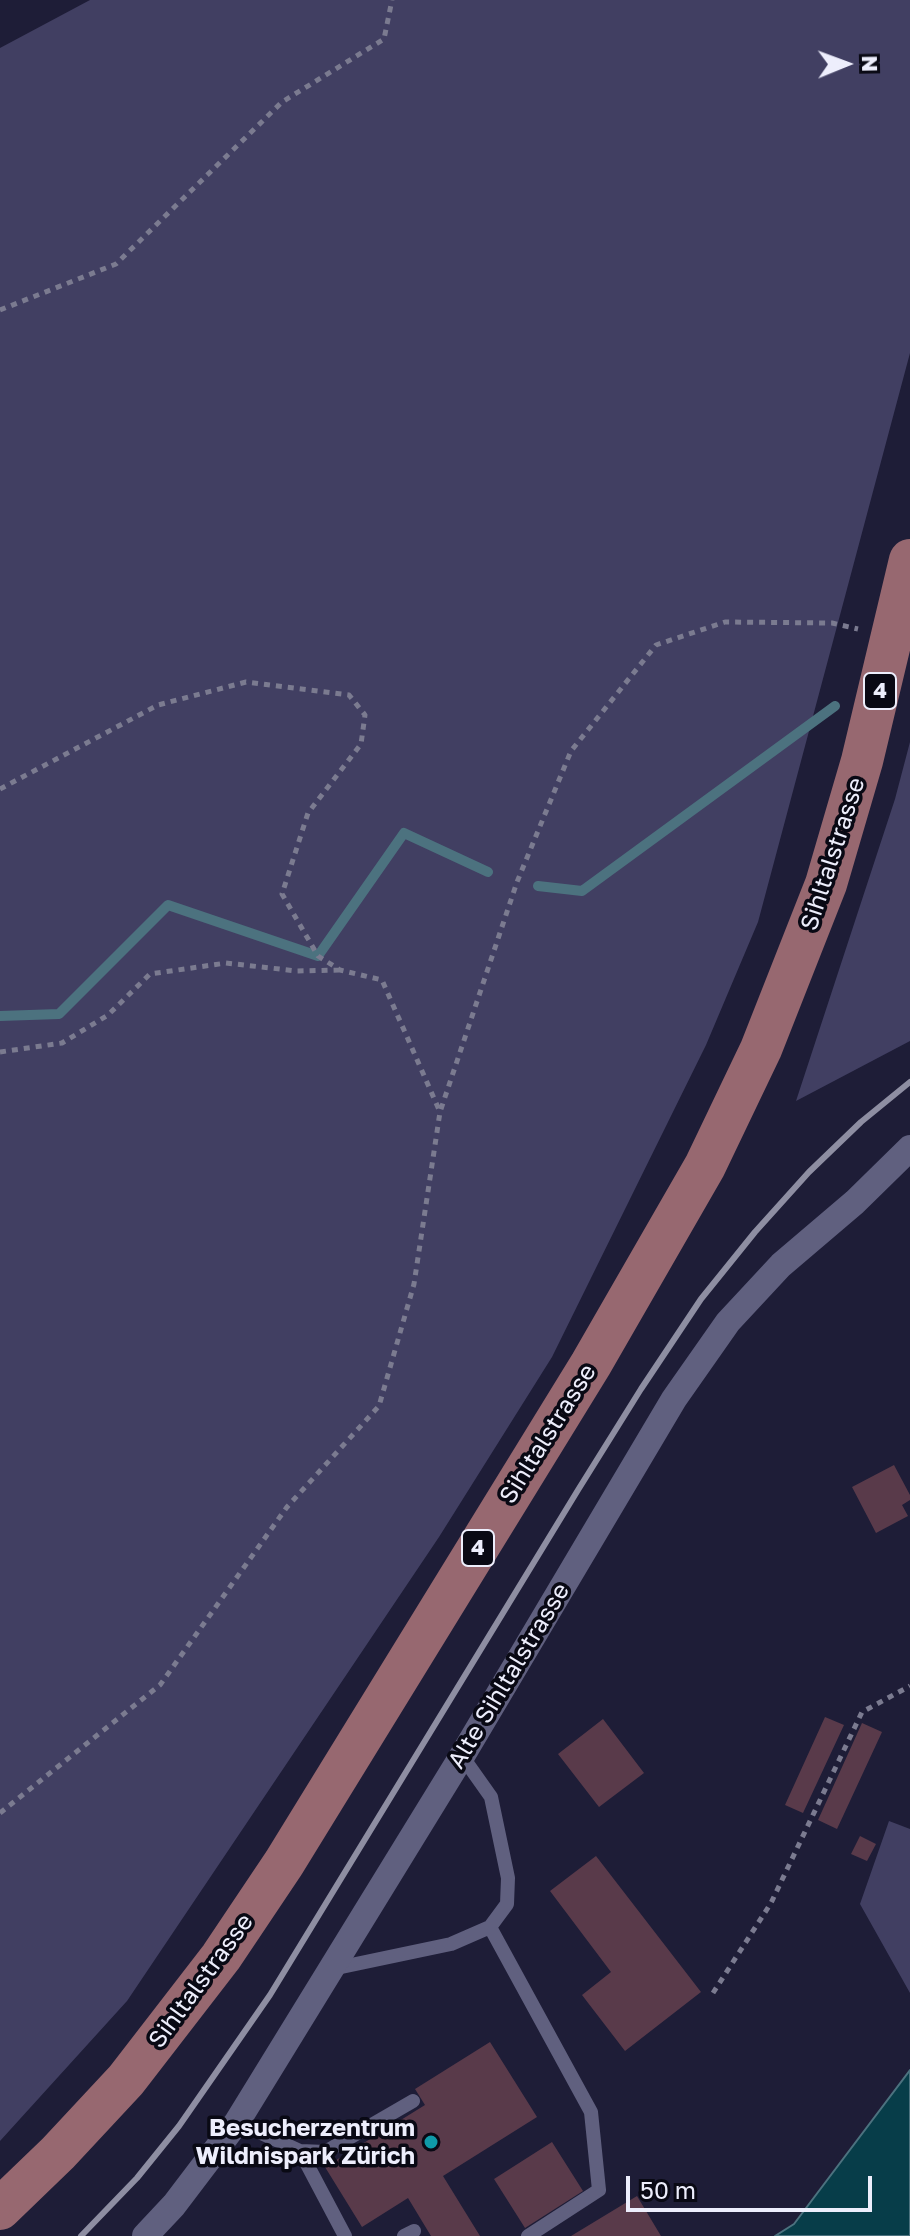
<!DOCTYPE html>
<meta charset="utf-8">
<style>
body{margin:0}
#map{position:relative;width:910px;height:2236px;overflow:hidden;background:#1e1d37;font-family:"Golos Text",sans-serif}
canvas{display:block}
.north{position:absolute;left:806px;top:24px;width:80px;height:80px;-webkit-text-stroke:6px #090914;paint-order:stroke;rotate:89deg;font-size:22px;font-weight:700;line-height:32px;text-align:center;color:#edeefc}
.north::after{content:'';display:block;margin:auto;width:28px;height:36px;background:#edeefc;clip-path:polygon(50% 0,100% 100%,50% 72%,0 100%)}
.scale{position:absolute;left:626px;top:2176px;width:246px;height:36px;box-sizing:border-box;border:4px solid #edeefc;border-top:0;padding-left:10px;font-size:24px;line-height:28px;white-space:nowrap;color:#edeefc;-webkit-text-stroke:6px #090914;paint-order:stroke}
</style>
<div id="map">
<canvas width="910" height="2236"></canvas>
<div class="north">N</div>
<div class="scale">50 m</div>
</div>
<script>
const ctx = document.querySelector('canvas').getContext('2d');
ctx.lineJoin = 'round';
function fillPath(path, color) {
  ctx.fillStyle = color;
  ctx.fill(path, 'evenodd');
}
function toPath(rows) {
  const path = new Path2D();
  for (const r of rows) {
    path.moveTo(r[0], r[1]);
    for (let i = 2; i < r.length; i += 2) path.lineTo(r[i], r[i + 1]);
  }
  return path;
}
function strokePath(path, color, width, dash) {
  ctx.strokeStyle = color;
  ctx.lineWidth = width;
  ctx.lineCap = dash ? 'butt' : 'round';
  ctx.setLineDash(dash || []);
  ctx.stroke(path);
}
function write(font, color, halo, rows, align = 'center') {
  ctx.font = font + ' "Golos Text",sans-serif';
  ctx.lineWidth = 7;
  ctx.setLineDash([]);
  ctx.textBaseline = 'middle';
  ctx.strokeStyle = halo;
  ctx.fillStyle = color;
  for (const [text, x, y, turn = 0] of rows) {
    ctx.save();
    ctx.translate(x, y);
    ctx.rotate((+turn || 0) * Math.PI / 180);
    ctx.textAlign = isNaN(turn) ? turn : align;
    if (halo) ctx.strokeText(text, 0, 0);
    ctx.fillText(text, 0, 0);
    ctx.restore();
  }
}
fillPath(toPath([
 [90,0,910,0,910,353,758,922,706,1045,552,1357,439,1537,127,2001,0,2141,0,48],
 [910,742,910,1041,796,1101,895,799],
 [889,1821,910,1829,910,1993,860,1904]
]), '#413f62');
const water = toPath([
 [910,2070,910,2236,775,2236,794,2224,910,2070]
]);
fillPath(water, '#073d49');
strokePath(water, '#4c727f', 2);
strokePath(toPath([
 [538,886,582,891,835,706],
 [0,1016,59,1014,168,905,318,956,404,833,488,872]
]), '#4c727f', 10);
fillPath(toPath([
 [894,1465,910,1495,910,1500,902,1505,908,1516,876,1533,852,1487],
 [825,1717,844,1725,803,1813,785,1805],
 [603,1719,644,1773,599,1807,558,1754],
 [862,1723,882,1732,837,1829,818,1820],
 [860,1836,876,1844,867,1861,851,1854],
 [596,1856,701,1992,625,2051,582,1995,611,1972,550,1891],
 [490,2042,537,2117,443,2176,480,2236,431,2236,408,2198,362,2227,325,2167,425,2105,415,2089],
 [552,2142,583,2191,525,2228,494,2179],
 [637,2196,661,2236,571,2236]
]), '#593a4a');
strokePath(toPath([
 [0,310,116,264,282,102,384,39,392,0],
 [0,789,158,705,246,682,349,695,365,715,361,744,308,813,282,894,318,956,340,970,382,980,440,1112],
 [0,1052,62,1043,108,1015,150,974,226,963,297,971,339,970],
 [0,1813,160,1685,287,1507,379,1406,414,1284,440,1112,517,882,571,751,656,645,725,622,832,623,858,629],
 [713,1993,771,1903,862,1712,910,1686]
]), '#7b7b90', 5, [6, 6]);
strokePath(toPath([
 [490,1927,591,2112,599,2190,528,2236],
 [332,1969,451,1944,490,1927,507,1904,508,1878,491,1797,462,1756],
 [237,2122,300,2151,345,2236],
 [300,2151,325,2152,413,2101],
 [404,2236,414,2231]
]), '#60607f', 14);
strokePath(toPath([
 [145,2236,174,2205,237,2122,462,1756,674,1399,728,1322,781,1265,855,1202,910,1148]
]), '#60607f', 26);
strokePath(toPath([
 [0,2209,58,2153,126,2080,221,1957,284,1863,591,1364,705,1166,761,1049,826,884,862,761,910,560]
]), '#976870', 42);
strokePath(toPath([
 [81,2236,137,2178,179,2126,270,1995,578,1490,641,1389,701,1299,755,1232,809,1172,861,1122,910,1082]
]), '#8e8ea2', 6);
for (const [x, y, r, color] of [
 [431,2142,8,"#0f9aa8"]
]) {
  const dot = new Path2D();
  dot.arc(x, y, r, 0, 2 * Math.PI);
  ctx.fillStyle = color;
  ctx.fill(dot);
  strokePath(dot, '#090914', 3);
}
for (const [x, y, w] of [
 [880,691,32],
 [478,1548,32]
]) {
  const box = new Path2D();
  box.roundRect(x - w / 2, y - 18, w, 36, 6);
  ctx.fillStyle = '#090914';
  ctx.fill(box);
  strokePath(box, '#edeefc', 2);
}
write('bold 22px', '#edeefc', null, [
 ["4",880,691],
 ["4",478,1548]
]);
write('24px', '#edeefc', '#090914', [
 ["Sihltalstrasse",833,854,-72],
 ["Sihltalstrasse",548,1434,-58],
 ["Alte Sihltalstrasse",509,1676,-59],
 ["Sihltalstrasse",201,1981,-54]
]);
write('bold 24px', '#edeefc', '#090914', [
 ["Besucherzentrum",415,2128],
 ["Wildnispark Zürich",415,2156]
], 'right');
</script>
